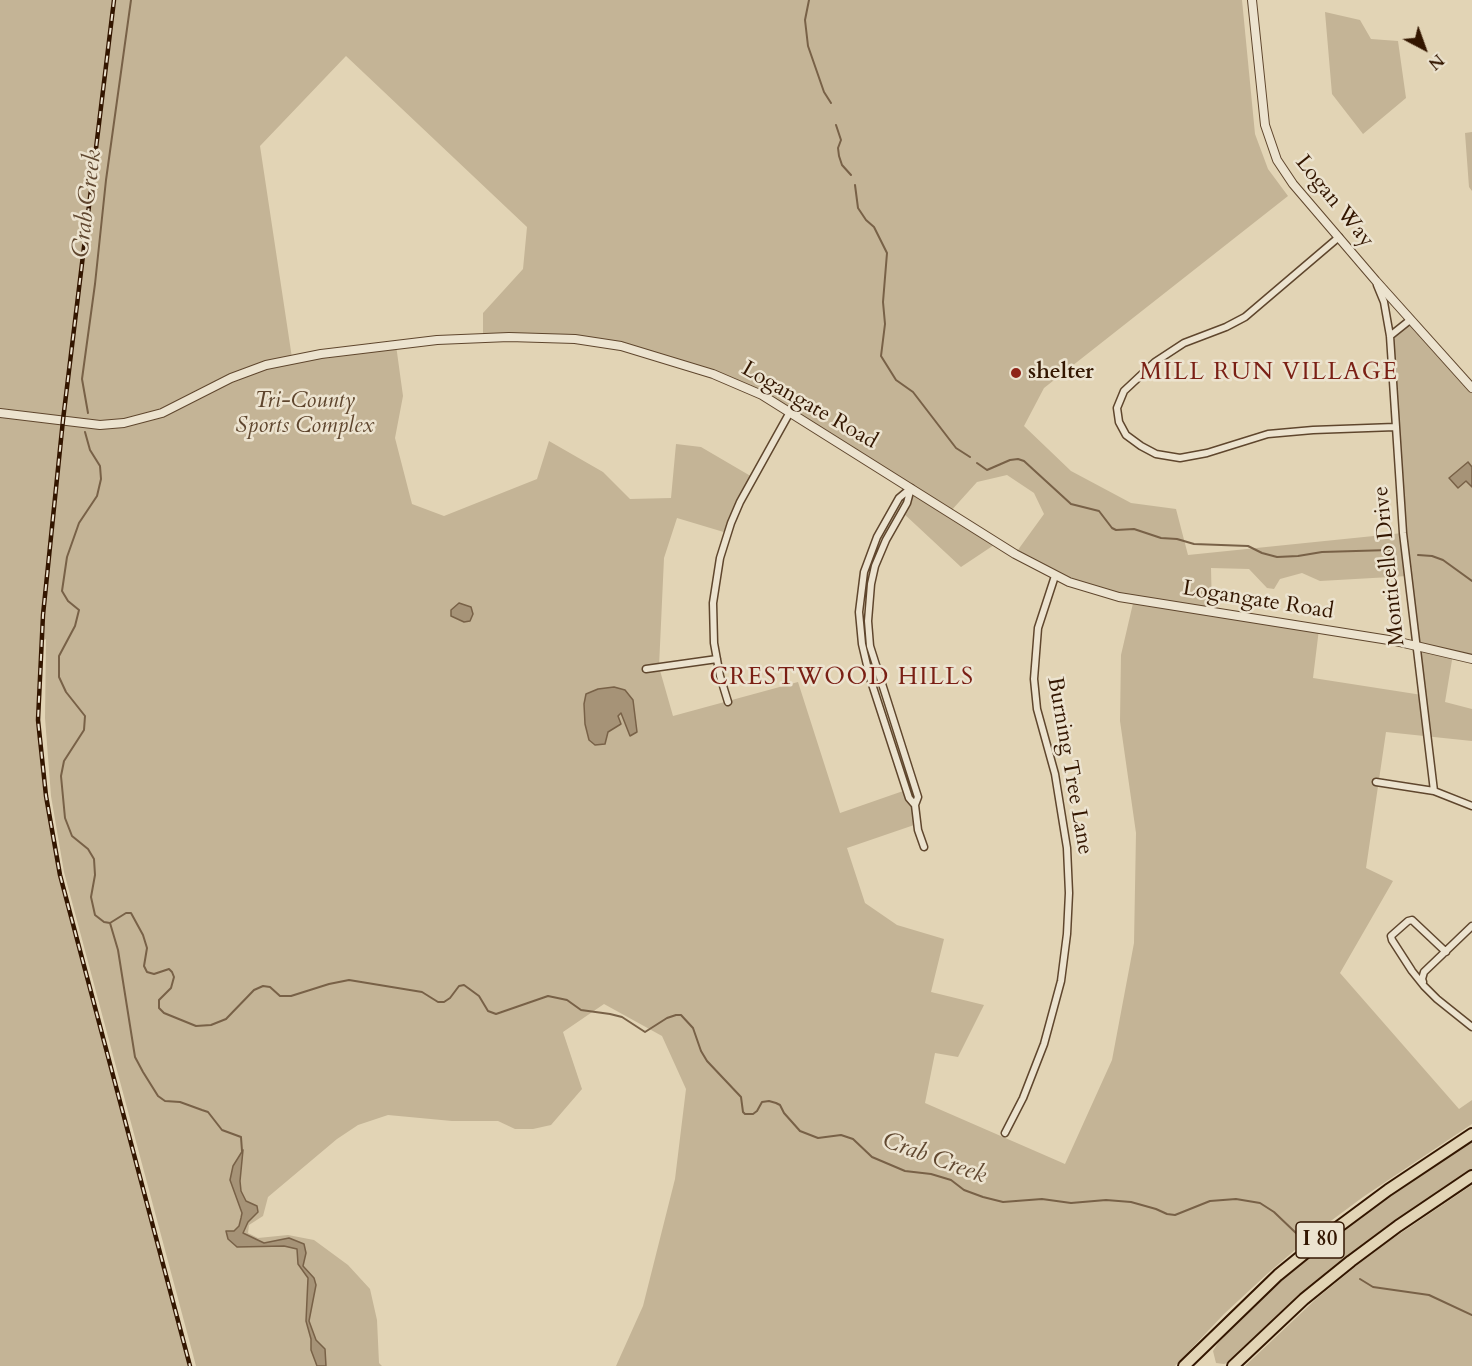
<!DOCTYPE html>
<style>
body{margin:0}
#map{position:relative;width:1472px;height:1366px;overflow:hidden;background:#e2d4b5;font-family:Cardo,serif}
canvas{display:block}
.north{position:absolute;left:1394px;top:18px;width:60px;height:60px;-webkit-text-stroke:4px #ece3cf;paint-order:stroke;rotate:139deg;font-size:16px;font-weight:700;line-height:24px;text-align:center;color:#331600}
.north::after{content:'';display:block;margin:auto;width:21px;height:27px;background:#331600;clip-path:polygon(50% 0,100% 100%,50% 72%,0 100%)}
</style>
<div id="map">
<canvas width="1472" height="1366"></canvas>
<div class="north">N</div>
</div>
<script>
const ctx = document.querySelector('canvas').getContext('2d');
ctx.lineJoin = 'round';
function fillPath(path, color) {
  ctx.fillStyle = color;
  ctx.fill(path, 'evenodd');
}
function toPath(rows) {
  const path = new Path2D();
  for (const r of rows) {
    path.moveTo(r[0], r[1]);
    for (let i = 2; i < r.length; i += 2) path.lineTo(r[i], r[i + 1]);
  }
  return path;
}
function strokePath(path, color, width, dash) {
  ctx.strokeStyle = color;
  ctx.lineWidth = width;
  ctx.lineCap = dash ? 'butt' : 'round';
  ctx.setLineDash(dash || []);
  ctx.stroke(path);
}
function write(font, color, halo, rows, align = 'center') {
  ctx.font = font + ' Cardo,serif';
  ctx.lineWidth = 5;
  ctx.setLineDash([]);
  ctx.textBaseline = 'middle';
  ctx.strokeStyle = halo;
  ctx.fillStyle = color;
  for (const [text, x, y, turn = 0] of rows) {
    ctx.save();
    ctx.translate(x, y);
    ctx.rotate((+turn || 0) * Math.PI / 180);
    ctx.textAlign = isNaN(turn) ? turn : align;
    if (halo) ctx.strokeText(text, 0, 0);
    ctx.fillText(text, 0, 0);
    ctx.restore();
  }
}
fillPath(toPath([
 [0,0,1242,0,1255,134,1268,169,1288,196,1044,388,1024,426,1071,471,1131,503,1176,509,1188,555,1403,533,1390,336,1410,320,1472,388,1472,659,1453,654,1445,702,1472,709,1472,741,1386,732,1366,868,1393,881,1340,973,1459,1109,1472,1100,1472,1124,1363,1197,1316,1232,1267,1274,1224,1314,1175,1366,616,1366,643,1306,675,1179,686,1089,662,1036,604,1004,563,1032,582,1089,551,1125,533,1129,515,1129,498,1121,452,1121,388,1115,358,1125,337,1139,268,1197,263,1216,249,1225,248,1233,258,1238,288,1235,314,1240,348,1265,370,1289,377,1320,379,1363,382,1366,196,1366,64,872,51,796,45,718,46,639,42,641,38,721,46,796,60,875,190,1366,0,1366],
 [346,56,527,227,523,269,483,313,483,338,575,339,643,351,762,395,911,488,902,512,961,567,997,543,950,512,977,482,1007,475,1034,493,1044,514,1015,554,1069,582,1134,599,1121,655,1120,721,1136,833,1134,943,1112,1060,1065,1164,925,1103,935,1053,958,1057,984,1005,931,992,944,939,897,925,865,903,847,848,917,824,915,805,906,790,840,813,798,682,673,716,659,667,664,558,677,518,727,533,754,478,701,447,676,444,671,498,630,499,603,472,549,441,537,479,444,516,412,504,395,438,403,396,396,345,292,358,260,146],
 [1211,568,1249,569,1267,588,1274,589,1280,579,1302,573,1320,581,1408,576,1422,695,1313,678,1319,629,1212,612],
 [1325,12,1360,20,1371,39,1398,41,1406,98,1363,134,1332,94],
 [1472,132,1472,191,1469,187,1465,133],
 [1472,1140,1472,1169,1380,1231,1336,1265,1294,1300,1229,1362,1224,1364,1216,1363,1213,1351,1218,1343,1275,1286,1353,1221],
 [1472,1185,1472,1366,1245,1366,1316,1299,1361,1262,1392,1239]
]), '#c4b496');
const water = toPath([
 [1468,462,1472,467,1472,487,1466,481,1458,488,1449,478,1468,462],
 [459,603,471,607,473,614,470,621,464,622,451,616,451,610,459,603],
 [614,687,625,690,633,700,637,732,630,736,621,713,618,716,621,724,608,732,605,744,595,745,589,740,585,724,584,704,586,694,598,689,614,687],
 [243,1150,240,1181,241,1191,246,1201,257,1206,258,1212,248,1222,243,1233,264,1243,289,1238,304,1244,306,1253,303,1266,314,1278,316,1285,309,1321,316,1340,325,1349,326,1366,317,1366,311,1350,311,1339,306,1321,308,1278,298,1264,297,1249,284,1246,237,1247,228,1239,226,1231,234,1231,239,1226,241,1218,242,1213,230,1180,233,1166,243,1150]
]);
fillPath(water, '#a69377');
strokePath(water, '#786147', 1.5);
strokePath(toPath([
 [809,0,805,20,808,46,824,92,831,103],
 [836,125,841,140,838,148,839,156,842,165,851,175],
 [855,185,858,208,866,220,874,227,887,253,883,302,885,324,881,356,896,380,913,392,956,448,970,457],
 [88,413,82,379,95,284,106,180,131,0],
 [85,432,90,450,100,466,101,479,97,496,79,523,67,557,62,591,68,601,79,610,75,626,59,656,59,677,66,692,85,716,84,730,64,761,61,776,65,818,72,836,88,849,94,859,95,875,91,897,95,915,104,922,110,923,126,913,131,913,143,935,147,948,144,966,147,972,154,974,169,969,172,972,174,977,171,988,159,1000,159,1008,164,1013,196,1026,211,1025,226,1019,254,990,263,986,270,987,280,996,291,996,329,984,349,980,422,992,438,1002,444,1002,450,998,459,986,464,985,479,996,488,1011,496,1014,548,996,567,1000,581,1010,610,1014,622,1017,645,1032,667,1018,676,1015,681,1015,693,1028,701,1051,707,1061,741,1097,743,1112,745,1114,753,1114,757,1111,762,1102,769,1101,776,1103,780,1105,784,1113,800,1131,818,1138,841,1135,853,1139,872,1157,905,1171,931,1174,951,1180,964,1190,983,1197,1003,1202,1042,1199,1071,1203,1106,1200,1131,1202,1156,1209,1167,1214,1175,1215,1210,1201,1236,1199,1260,1203,1274,1212,1297,1234],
 [977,463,987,470,1010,460,1018,459,1024,461,1071,504,1099,511,1112,528,1116,530,1134,529,1161,538,1177,539,1194,544,1248,546,1262,553,1277,557,1298,556,1322,552,1390,550],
 [1418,555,1432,556,1443,560,1472,581],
 [110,923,118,950,135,1057,143,1072,158,1096,165,1101,180,1102,202,1110,208,1112,222,1130,241,1137,242,1151],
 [1360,1279,1373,1287,1429,1295,1472,1315]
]), '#786147', 2);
const minor = toPath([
 [1339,237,1245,317,1226,327,1184,343,1155,362,1124,391,1117,408,1119,422,1126,435,1141,446,1156,454,1180,458,1207,453,1268,434,1313,430,1395,427],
 [1377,285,1384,302,1390,336,1403,533,1434,791],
 [1390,336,1410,320],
 [911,488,907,503,886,540,875,566,871,584,868,621,870,646,918,797,915,805,918,830,924,847],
 [911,488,899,498,877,537,864,572,859,612,862,644,870,678,909,798,915,805],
 [646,669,717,659],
 [728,702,720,676,714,643,713,603,720,558,731,523,740,502,790,412],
 [1376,782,1434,791,1472,806],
 [1446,952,1412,920,1408,921,1391,936,1392,940,1412,971,1424,986,1437,999,1472,1027],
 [1423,982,1422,979,1424,972,1472,926],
 [1005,1133,1023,1098,1044,1044,1061,981,1067,934,1069,893,1067,848,1055,774,1037,709,1034,679,1038,628,1055,576]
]);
const tertiary = toPath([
 [1252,0,1265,125,1277,160,1293,184,1376,281,1472,388],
 [0,413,100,425,124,423,162,413,231,378,266,365,321,354,437,340,509,337,575,339,621,346,713,374,762,395,1015,554,1069,582,1119,597,1395,641,1472,659]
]);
const motorway = toPath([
 [1184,1366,1278,1275,1326,1236,1388,1190,1472,1134],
 [1233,1366,1304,1299,1351,1261,1398,1226,1472,1176]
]);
strokePath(minor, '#5f462d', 9);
strokePath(tertiary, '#5f462d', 10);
strokePath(motorway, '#331600', 14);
strokePath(minor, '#ece3cf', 6);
strokePath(tertiary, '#ece3cf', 8);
strokePath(motorway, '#e2d4b5', 10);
const rail = toPath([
 [114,0,63,420,43,615,38,720,46,796,60,875,190,1366]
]);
strokePath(rail, '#331600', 4.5);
strokePath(rail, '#ece3cf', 2, [7]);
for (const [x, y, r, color] of [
 [1016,373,6,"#8f2418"]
]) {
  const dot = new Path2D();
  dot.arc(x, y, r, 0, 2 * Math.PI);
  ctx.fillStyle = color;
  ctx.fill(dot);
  strokePath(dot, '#ece3cf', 2);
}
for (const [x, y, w] of [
 [1320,1240,48]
]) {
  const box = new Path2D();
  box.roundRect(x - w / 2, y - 18, w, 36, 4.5);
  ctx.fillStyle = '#ece3cf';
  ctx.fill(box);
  strokePath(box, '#331600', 1.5);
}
write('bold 21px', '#331600', null, [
 ["I 80",1320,1240]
]);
write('22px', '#331600', '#ece3cf', [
 ["Logan Way",1334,202,51],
 ["Logangate Road",809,406,30],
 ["Monticello Drive",1390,566,-96],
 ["Logangate Road",1258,601,9],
 ["Burning Tree Lane",1069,766,80]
]);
write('bold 22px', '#331600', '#ece3cf', [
 ["shelter",1028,373]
], 'left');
write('italic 22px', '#5e452d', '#ece3cf', [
 ["Tri-County",305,402],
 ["Sports Complex",305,427]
]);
write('italic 24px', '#614830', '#ece3cf', [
 ["Crab Creek",88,204,-83],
 ["Crab Creek",934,1159,20]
]);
ctx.letterSpacing = '1.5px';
write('24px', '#7a1f14', '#ece3cf', [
 ["MILL RUN VILLAGE",1269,373],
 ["CRESTWOOD HILLS",842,678]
]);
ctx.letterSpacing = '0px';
</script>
